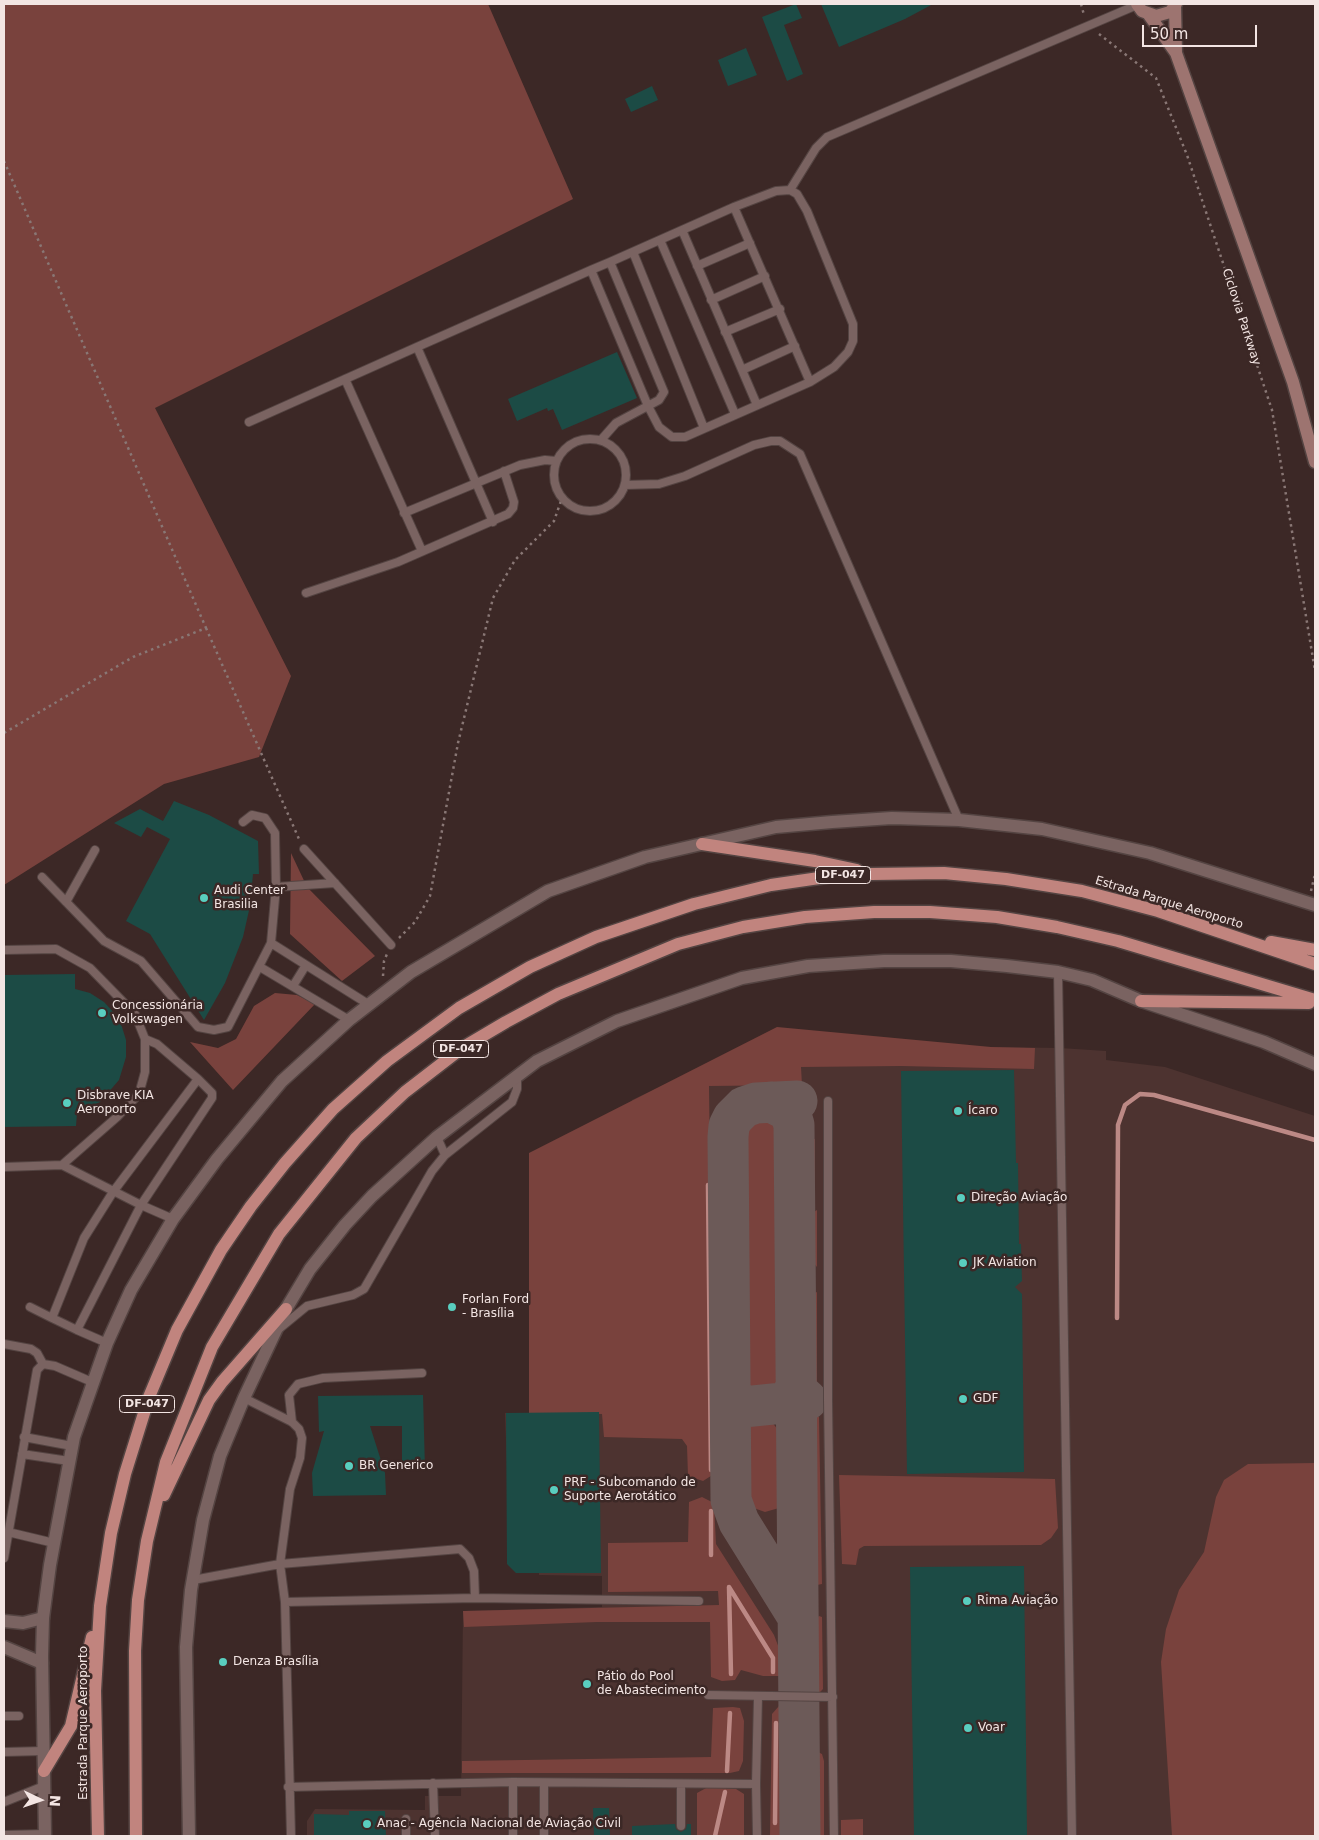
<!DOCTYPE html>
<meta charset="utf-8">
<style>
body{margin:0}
#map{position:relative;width:1319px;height:1840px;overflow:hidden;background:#3c2826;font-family:"DejaVu Sans",sans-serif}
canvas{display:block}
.frame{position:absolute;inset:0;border:5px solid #f3e5e3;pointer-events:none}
.north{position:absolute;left:15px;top:1775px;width:50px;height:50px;-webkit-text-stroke:4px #3c2826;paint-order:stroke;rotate:93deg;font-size:14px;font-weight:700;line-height:20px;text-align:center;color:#f3e5e3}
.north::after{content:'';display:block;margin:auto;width:18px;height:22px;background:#f3e5e3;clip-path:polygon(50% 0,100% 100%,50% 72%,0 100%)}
.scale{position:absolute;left:1142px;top:25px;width:115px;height:22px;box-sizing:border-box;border:2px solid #f3e5e3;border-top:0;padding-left:6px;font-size:15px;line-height:18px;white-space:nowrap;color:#f3e5e3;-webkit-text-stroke:4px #3c2826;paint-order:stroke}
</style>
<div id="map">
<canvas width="1319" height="1840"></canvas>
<div class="frame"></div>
<div class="north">N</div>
<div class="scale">50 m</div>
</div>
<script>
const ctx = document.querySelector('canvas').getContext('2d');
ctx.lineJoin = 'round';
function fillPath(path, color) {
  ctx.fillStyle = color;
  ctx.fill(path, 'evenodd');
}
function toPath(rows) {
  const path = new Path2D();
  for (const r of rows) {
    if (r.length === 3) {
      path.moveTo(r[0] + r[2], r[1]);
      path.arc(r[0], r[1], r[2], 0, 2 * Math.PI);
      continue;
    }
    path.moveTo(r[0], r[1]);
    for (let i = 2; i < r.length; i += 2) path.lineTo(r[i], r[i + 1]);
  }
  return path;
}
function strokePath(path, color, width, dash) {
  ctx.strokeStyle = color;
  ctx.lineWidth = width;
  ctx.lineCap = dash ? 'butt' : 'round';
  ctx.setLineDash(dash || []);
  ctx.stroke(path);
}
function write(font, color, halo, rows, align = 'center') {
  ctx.font = font + ' "DejaVu Sans",sans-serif';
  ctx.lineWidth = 5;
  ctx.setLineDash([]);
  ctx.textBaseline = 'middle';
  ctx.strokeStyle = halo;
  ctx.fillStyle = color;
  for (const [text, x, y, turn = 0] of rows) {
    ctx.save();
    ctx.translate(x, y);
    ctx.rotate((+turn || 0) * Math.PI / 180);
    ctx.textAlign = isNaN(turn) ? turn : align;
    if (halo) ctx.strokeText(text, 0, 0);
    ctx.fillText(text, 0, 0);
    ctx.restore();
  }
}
fillPath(toPath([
 [991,1047,1060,1048,1106,1051,1106,1060,1165,1067,1315,1116,1315,1836,307,1836,307,1821,315,1809,425,1810,425,1796,461,1796,463,1611,602,1607,602,1576,539,1575,539,1552,510,1551,505,1413,529,1413,532,1375,632,1100,689,1073]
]), '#4d3330');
fillPath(toPath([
 [4,4,488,4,573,199,155,408,291,676,259,757,164,784,4,885],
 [291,853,307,887,375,956,342,981,290,934],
 [275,993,297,995,315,1004,233,1090,190,1042,218,1048,236,1039,254,1006],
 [777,1027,991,1047,1035,1048,1034,1069,901,1066,801,1067,802,1085,709,1086,714,1474,703,1481,688,1476,687,1446,682,1439,604,1437,602,1414,529,1413,529,1153],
 [756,1121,771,1123,778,1130,780,1142,782,1373,777,1384,770,1391,762,1393,754,1392,741,1379,736,1356,740,1136,747,1125],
 [815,1139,815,1184,808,1180,803,1172,803,1147,810,1140],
 [817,1210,817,1267,807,1255,803,1234,804,1223,809,1215],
 [817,1292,817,1383,814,1384,807,1381,805,1378,804,1316,806,1302,810,1295],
 [813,1414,819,1417,822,1584,817,1585,809,1571,806,1431,807,1418],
 [760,1418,770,1420,785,1438,785,1492,783,1501,779,1508,765,1512,748,1506,743,1500,741,1488,740,1459,744,1432,749,1424],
 [1315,1463,1315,1836,1172,1836,1161,1662,1166,1629,1179,1590,1204,1552,1216,1497,1224,1480,1248,1464],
 [839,1475,1055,1479,1058,1528,1051,1538,1041,1545,864,1546,859,1549,856,1565,842,1564],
 [702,1497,714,1503,716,1544,774,1635,782,1656,782,1671,779,1676,763,1676,741,1670,735,1680,722,1681,711,1677,710,1622,597,1622,464,1627,463,1611,719,1605,718,1591,608,1592,608,1543,688,1542,689,1502],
 [819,1616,822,1617,823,1689,818,1694,811,1682,810,1634,812,1624],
 [779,1706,784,1707,787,1836,770,1836,772,1714],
 [733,1707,740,1708,744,1721,743,1761,739,1771,730,1773,462,1773,462,1761,711,1757,713,1708],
 [816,1751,822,1754,824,1761,824,1836,812,1836,812,1760,813,1753],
 [708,1787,736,1789,744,1794,744,1836,697,1836,697,1793],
 [863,1819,863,1836,841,1836,841,1820]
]), '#79423d');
strokePath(toPath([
 [708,1185,711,1470],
 [1117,1318,1118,1125,1125,1105,1140,1094,1154,1095,1315,1140],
 [711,1511,711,1555],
 [731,1674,729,1587,773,1658,773,1672],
 [727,1771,730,1713],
 [775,1823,776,1723],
 [715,1836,725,1792]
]), '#bc8985', 4.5);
strokePath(toPath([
 [797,1101,756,1103,744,1107,733,1118,729,1126,728,1137,731,1500,739,1522,798,1617],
 [771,1102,785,1109,791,1115,794,1125,800,1836],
 [731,1419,734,1412,743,1407,783,1403,791,1397,795,1389,807,1400]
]), '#6c5a58', 41);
fillPath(toPath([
 [796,4,802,18,784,25,803,74,787,81,762,17],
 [821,4,933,4,905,19,839,47],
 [746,48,757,75,728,86,718,60],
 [652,86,658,100,631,112,625,99],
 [617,352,637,398,562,430,553,409,548,411,547,408,517,421,508,399],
 [174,801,209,815,258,841,259,874,253,874,250,906,243,937,225,983,204,1020,150,934,126,921,170,839,147,827,141,837,114,823,140,809,163,821],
 [75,974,75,989,90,993,104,1002,116,1015,122,1027,126,1040,126,1057,119,1080,100,1102,77,1113,76,1126,4,1127,4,975],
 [1014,1070,1016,1163,1018,1163,1019,1244,1021,1244,1022,1281,1015,1287,1022,1294,1024,1472,907,1474,901,1071],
 [423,1395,425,1469,402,1469,402,1426,370,1426,385,1473,386,1495,313,1496,312,1473,324,1431,319,1432,318,1396],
 [599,1412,601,1573,516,1573,507,1564,506,1413],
 [1024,1566,1027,1836,914,1836,910,1567],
 [593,1808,609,1808,610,1836,594,1836],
 [349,1811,385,1811,386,1836,314,1836,314,1814,349,1815],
 [675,1824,676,1829,681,1832,686,1829,687,1824,691,1824,691,1836,632,1836,632,1826]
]), '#1c4b45');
const service = toPath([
 [790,190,816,148,827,137,1137,5],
 [734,207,810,382],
 [682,230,757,405],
 [660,240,735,414],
 [633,252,704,428],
 [697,266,750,243],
 [711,300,765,276],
 [725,332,780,309],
 [417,347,493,522],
 [742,370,795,346],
 [345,379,422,551],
 [249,422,417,347,591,270,610,262,734,207,776,191,790,190,797,194,807,211,853,324,853,341,848,352,834,367,810,382,685,437,672,437,659,427,648,406,591,270],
 [590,475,36],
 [601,440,616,423,659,400,664,392,610,262],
 [625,485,659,484,685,476,754,445,771,441,780,441,800,454,959,820],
 [404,513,520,465,545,460,556,461],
 [306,593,398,562,508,514,513,508,514,502,504,471],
 [304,849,391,945],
 [42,877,104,941,141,961,198,1027,214,1030,228,1027,271,943,276,887,275,833,265,818,252,815,243,822],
 [276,887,335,883],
 [66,902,95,850],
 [271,943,368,1004],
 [4,950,56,949,90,968,135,1014,145,1039,145,1072,139,1094,117,1117,62,1165],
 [260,967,349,1020],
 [1058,972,1072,1836],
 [293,986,306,965],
 [828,1101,828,1399,834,1836],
 [445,1155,512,1102,517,1089,517,1076],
 [4,1167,62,1165,141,1205,212,1098,212,1093,198,1079],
 [30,1307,52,1318,84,1238,113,1192,198,1079,157,1044,145,1039],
 [52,1318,77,1330,141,1205,173,1219],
 [279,1329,307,1306,353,1295,364,1289,432,1171,445,1155,437,1137],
 [77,1330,107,1343],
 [4,1344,31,1349,37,1353,43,1364],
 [244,1398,292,1422,299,1429,302,1438,300,1458,290,1489,280,1564,285,1602,291,1836],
 [292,1422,289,1395,298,1384,323,1378,422,1373],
 [24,1437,72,1446],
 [22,1454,69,1461],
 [8,1532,54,1543],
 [4,1558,37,1370,43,1364,55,1366,92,1382],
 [193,1580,280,1564,460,1549,469,1558,474,1571,475,1598],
 [285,1602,475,1598,699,1601],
 [708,1695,833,1697],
 [4,1716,19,1716],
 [4,1752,43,1751],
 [513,1782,513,1836],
 [433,1783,435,1836],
 [544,1783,544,1836],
 [756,1784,757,1836],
 [288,1787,513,1782,756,1784,758,1697],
 [4,1802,44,1786],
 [681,1826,681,1784],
 [4,1835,45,1834],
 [406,1836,406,1819]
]);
const minor = toPath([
 [4,1621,23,1623,43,1618],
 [4,1647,42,1663]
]);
const tertiary = toPath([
 [45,1836,42,1656,43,1618,50,1565,74,1437,107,1343,131,1290,173,1219,217,1159,282,1081,349,1020,411,972,548,891,645,857,776,827,832,822,892,818,959,820,1042,829,1150,853,1315,905],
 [189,1836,186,1647,191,1590,203,1520,220,1456,244,1398,286,1309,310,1269,345,1225,372,1196,437,1137,537,1061,617,1021,742,978,808,966,884,961,951,961,1007,966,1058,972,1092,980,1141,1001,1264,1042,1315,1064]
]);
const secondary = toPath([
 [1137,4,1142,11,1156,16,1170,12,1176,4],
 [1175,6,1176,53],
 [1149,15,1176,53,1293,382,1315,462]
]);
const primary = toPath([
 [702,844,815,861,857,870],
 [1271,942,1315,950],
 [1141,1001,1309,1003],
 [164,1495,209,1400,222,1382,286,1309],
 [44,1771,71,1726,92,1637],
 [98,1836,95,1691,100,1606,111,1533,125,1474,149,1397,177,1330,221,1250,251,1206,285,1163,333,1109,387,1061,459,1008,530,967,596,937,694,904,771,885,833,876,871,874,944,873,1006,879,1082,891,1158,911,1315,964],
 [136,1836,135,1651,138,1600,147,1541,166,1462,212,1347,279,1234,356,1138,405,1092,462,1048,506,1022,558,994,678,944,743,927,805,917,874,912,930,912,997,917,1057,927,1118,941,1315,1000]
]);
strokePath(service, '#544442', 10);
strokePath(minor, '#544442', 15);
strokePath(tertiary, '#544442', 15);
strokePath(secondary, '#544442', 15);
strokePath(primary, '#544442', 15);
strokePath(toPath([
 [1081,4,1084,15],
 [1099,34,1156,78,1187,155,1272,410,1315,671],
 [4,161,206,628,133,657,4,733],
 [206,628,299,839],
 [1311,891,1315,874],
 [399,938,415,922,430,896,458,743,493,598,515,560,554,521,562,498],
 [383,976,384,961,387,954]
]), '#897775', 2.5, [2.5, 4]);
strokePath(service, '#7a6361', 8);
strokePath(minor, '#7a6361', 12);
strokePath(tertiary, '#7a6361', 12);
strokePath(secondary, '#9d7470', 12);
strokePath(primary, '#c1847e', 12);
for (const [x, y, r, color] of [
 [204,898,5,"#59cebf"],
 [102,1013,5,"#59cebf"],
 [67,1103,5,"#59cebf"],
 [958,1111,5,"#59cebf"],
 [961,1198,5,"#59cebf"],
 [963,1263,5,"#59cebf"],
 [452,1307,5,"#59cebf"],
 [963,1399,5,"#59cebf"],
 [349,1466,5,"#59cebf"],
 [554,1490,5,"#59cebf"],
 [967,1601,5,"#59cebf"],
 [223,1662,5,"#59cebf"],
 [587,1684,5,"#59cebf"],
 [968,1728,5,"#59cebf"],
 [367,1824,5,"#59cebf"]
]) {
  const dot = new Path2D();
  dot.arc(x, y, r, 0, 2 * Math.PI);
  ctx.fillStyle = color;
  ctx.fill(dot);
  strokePath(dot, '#3c2826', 2);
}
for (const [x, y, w] of [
 [843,875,55],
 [461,1049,55],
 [147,1404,55]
]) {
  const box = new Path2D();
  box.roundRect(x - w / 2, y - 8.5, w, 17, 4);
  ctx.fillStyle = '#3c2826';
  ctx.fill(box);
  strokePath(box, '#f3e5e3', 1);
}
write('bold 11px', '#f3e5e3', null, [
 ["DF-047",843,875],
 ["DF-047",461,1049],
 ["DF-047",147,1404]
]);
write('12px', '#f3e5e3', '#3c2826', [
 ["Ciclovia Parkway",1241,317,72],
 ["Estrada Parque Aeroporto",1169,903,17],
 ["Estrada Parque Aeroporto",84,1723,-90]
]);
write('12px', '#f3e5e3', '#3c2826', [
 ["Audi Center",214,891],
 ["Brasilia",214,905],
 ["Concessionária",112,1006],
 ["Volkswagen",112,1020],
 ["Disbrave KIA",77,1096],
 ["Aeroporto",77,1110],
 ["Ícaro",968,1111],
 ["Direção Aviação",971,1198],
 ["JK Aviation",973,1263],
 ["Forlan Ford",462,1300],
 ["- Brasília",462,1314],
 ["GDF",973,1399],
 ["BR Generico",359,1466],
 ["PRF - Subcomando de",564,1483],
 ["Suporte Aerotático",564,1497],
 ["Rima Aviação",977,1601],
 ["Denza Brasília",233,1662],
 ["Pátio do Pool",597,1677],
 ["de Abastecimento",597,1691],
 ["Voar",978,1728],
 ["Anac - Agência Nacional de Aviação Civil",377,1824]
], 'left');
</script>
